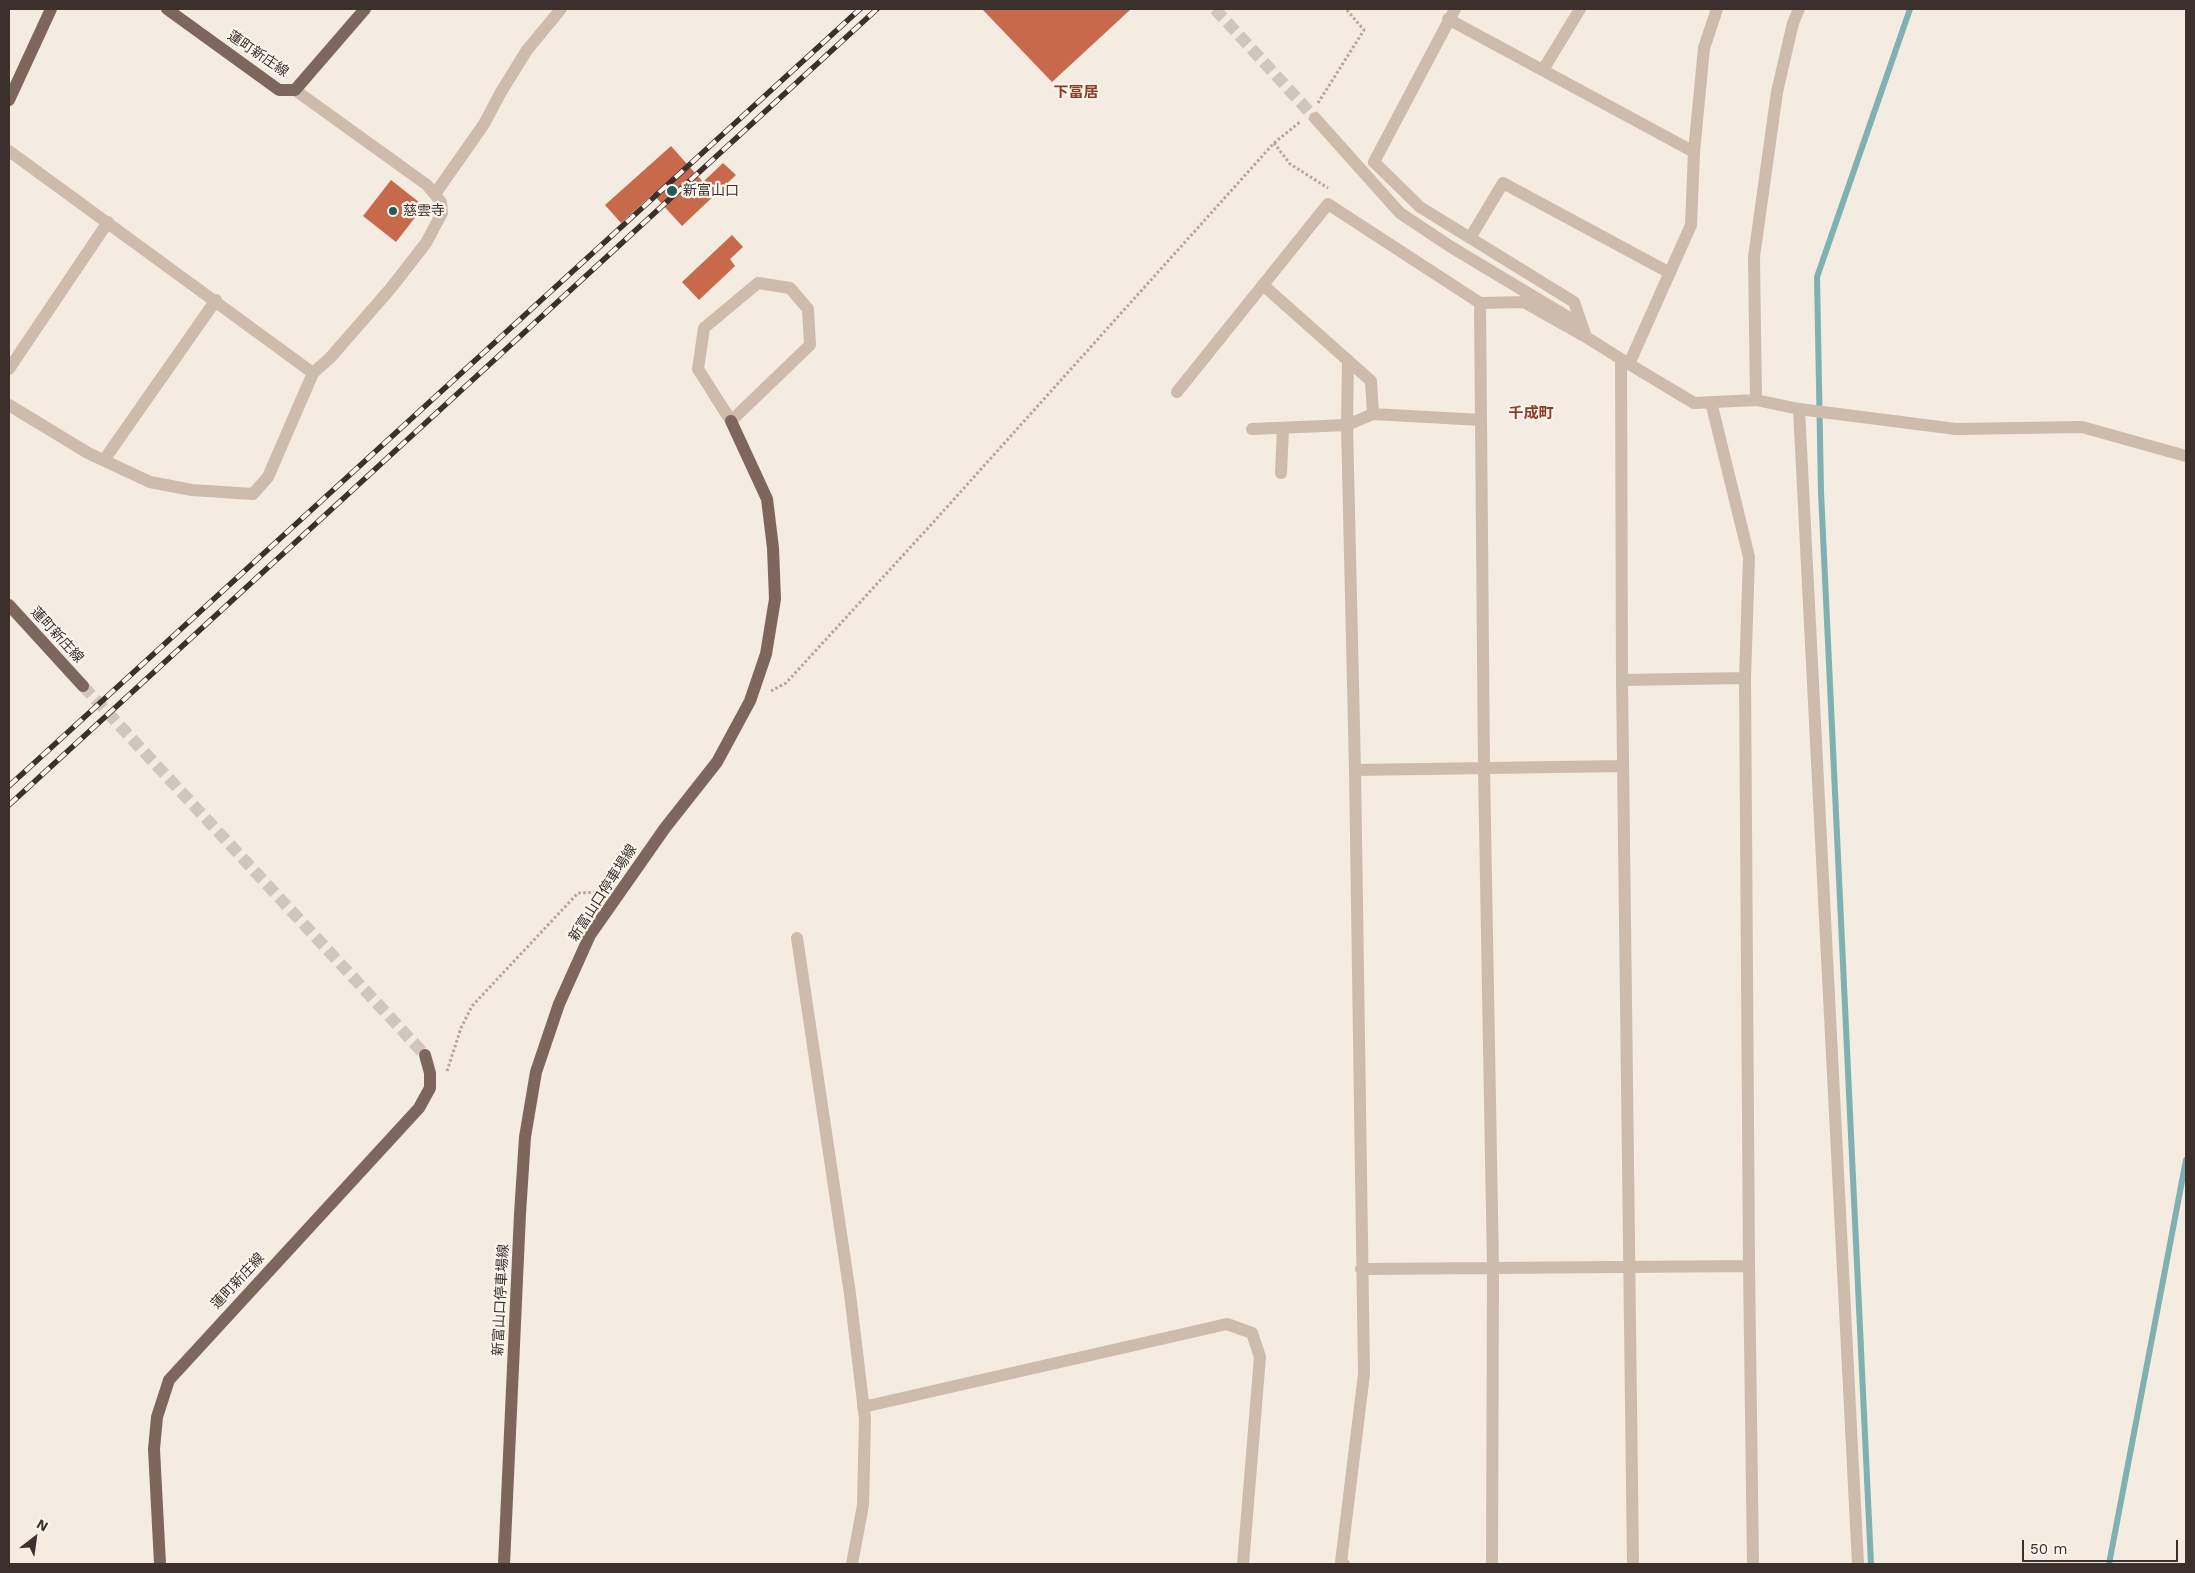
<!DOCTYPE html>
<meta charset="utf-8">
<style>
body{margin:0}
#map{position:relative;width:2195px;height:1573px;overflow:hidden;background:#f4ebe1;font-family:"Work Sans",sans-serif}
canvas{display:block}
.frame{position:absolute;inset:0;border:10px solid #3b302b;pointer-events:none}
.north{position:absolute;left:10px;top:1513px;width:50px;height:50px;-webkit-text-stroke:4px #fbf5ee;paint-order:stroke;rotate:30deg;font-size:14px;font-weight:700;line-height:20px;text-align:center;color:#3b302b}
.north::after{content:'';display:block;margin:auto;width:18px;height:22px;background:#3b302b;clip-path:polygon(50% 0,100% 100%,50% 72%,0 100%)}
.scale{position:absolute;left:2022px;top:1540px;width:156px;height:22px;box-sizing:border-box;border:2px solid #3b302b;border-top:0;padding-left:6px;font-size:15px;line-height:18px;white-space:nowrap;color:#3b302b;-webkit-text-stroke:4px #fbf5ee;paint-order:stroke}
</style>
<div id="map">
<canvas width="2195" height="1573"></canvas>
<div class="frame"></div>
<div class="north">N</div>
<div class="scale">50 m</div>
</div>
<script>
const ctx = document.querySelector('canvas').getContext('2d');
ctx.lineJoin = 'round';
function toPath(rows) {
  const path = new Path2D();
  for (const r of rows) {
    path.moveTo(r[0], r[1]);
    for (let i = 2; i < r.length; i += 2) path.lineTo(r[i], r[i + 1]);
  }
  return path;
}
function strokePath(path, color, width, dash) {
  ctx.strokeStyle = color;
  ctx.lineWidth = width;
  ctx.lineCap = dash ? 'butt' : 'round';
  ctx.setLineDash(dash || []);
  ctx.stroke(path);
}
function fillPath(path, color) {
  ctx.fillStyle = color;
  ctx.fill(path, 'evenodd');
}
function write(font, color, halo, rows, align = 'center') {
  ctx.font = font + ' "Work Sans","Noto Sans JP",sans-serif';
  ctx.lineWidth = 4.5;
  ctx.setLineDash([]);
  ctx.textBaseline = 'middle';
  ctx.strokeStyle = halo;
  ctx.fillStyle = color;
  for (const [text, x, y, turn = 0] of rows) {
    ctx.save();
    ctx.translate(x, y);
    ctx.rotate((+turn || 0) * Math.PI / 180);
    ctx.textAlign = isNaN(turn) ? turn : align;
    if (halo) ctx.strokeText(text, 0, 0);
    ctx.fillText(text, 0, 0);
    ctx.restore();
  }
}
strokePath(toPath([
 [1871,1564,1821,492,1817,277,1910,9],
 [2109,1564,2186,1160]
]), '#7fb0b2', 6);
fillPath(toPath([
 [982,9,1131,9,1052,82],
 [671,146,703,182,723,163,736,175,682,226,653,194,621,223,605,205],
 [391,180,424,206,396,242,363,216],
 [732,235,743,247,730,259,735,266,699,300,682,282]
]), '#c8694b');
strokePath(toPath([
 [1215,9,1315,118]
]), '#cfc6bd', 12, [12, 6]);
strokePath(toPath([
 [83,686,425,1055]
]), '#cfc6bd', 12, [12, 6]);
strokePath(toPath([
 [1318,103,1364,30,1346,9],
 [1274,143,1290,164,1328,188],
 [771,691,786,683,929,527,1274,143,1300,122],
 [447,1071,461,1028,472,1006,578,893,600,892]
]), '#b9a596', 3, [2.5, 2.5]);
strokePath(toPath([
 [1455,9,1374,162,1420,207,1574,302,1586,337,1629,364,1694,403,1756,400,1799,409,1956,429,2082,427,2186,456],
 [1448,19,1694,152],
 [1543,70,1580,9],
 [295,90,427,185,441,202,442,213,426,243,391,288,330,358,313,373],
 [1315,118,1400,213,1451,247,1581,325],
 [9,151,313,373,268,477,253,494,192,490,150,482,88,453,9,405],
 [435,194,484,124,501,92,527,50,561,9],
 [1470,238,1503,183,1670,273],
 [758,283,790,288,808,309,810,345,731,421,698,369,704,328,758,283],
 [1263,285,1371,381,1373,414],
 [1480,303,1484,768,1493,1268,1492,1564],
 [1621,359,1622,680,1633,1564],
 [1629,364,1691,225,1694,152,1704,48,1717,9],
 [9,369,108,222],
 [1177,392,1328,204,1480,303,1524,302,1586,337],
 [1756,400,1754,257,1777,92,1793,23,1799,9],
 [1711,402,1749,557,1745,678,1749,1266,1753,1564],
 [1799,409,1858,1564],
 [1252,429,1347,425,1373,414,1481,420],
 [104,460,216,300],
 [1281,473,1283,428],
 [1622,680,1745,678],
 [1355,770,1623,766],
 [797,938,850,1294,865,1419,863,1505,852,1564],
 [1361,1269,1749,1266],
 [863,1407,1227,1324,1252,1333,1260,1357,1243,1564],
 [1344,1564,1341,1562,1364,1374,1355,770,1347,425,1348,360]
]), '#cdbbac', 12);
strokePath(toPath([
 [167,9,279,90,295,90,365,9],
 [9,100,51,9],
 [9,605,83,686],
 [160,1564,154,1449,157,1417,169,1380,419,1108,430,1088,430,1073,425,1055],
 [504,1564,520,1214,525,1137,536,1072,559,1004,590,935,665,828,717,762,750,701,766,654,775,599,773,548,767,499,731,421]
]), '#7d675c', 12);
const rail = toPath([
 [9,786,860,9],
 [9,805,877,9]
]);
strokePath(rail, '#3b302b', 5.5);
strokePath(rail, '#fbf5ee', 4, [11]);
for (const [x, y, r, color] of [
 [672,191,6,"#1f5a5e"],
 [393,211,5,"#1f5a5e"]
]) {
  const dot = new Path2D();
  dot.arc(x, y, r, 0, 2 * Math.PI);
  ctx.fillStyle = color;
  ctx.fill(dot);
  strokePath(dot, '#fbf5ee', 2);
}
write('14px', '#3b302b', '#fbf5ee', [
 ["蓮町新庄線",258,54,34],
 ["蓮町新庄線",57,635,47],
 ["新富山口停車場線",603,893,-57],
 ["蓮町新庄線",238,1281,-47],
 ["新富山口停車場線",501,1300,-87]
]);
write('14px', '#3b302b', '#fbf5ee', [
 ["新富山口",683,191],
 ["慈雲寺",403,211]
], 'left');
write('bold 15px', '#8c3b22', '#fbf5ee', [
 ["下冨居",1076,93],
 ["千成町",1531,414]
]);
</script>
